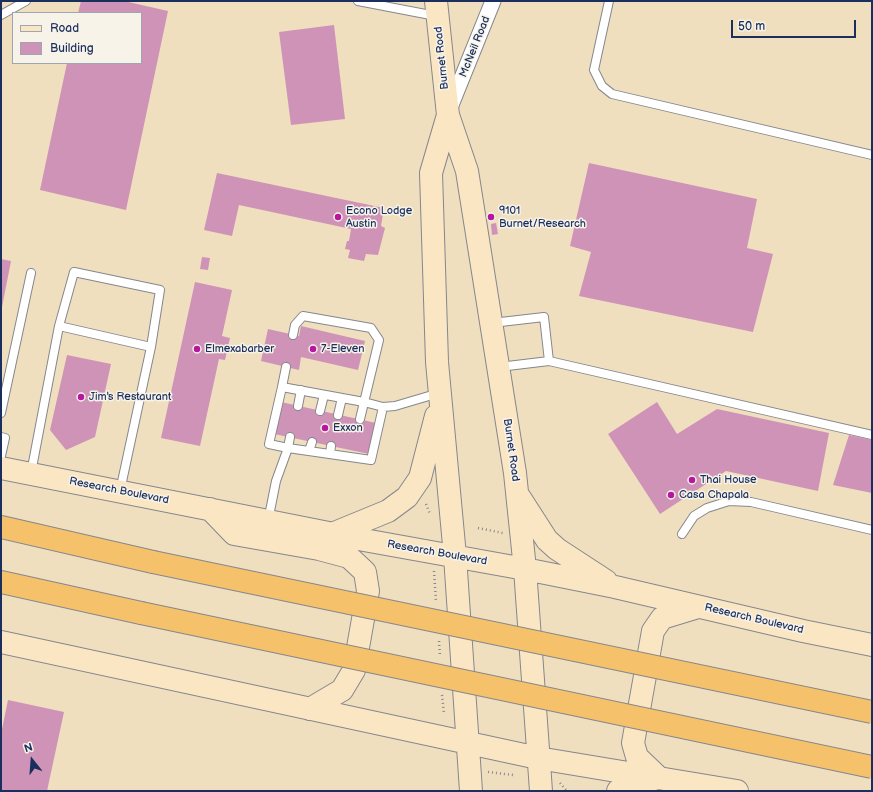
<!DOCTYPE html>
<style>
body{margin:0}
#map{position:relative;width:873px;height:792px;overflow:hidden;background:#efdfbe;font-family:"Balsamiq Sans",sans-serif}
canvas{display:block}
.frame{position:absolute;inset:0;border:2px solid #1b2f5e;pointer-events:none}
.legend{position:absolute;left:12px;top:12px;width:130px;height:52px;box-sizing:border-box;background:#f7f3e8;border:1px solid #9fa5b1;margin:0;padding:5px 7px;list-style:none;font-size:12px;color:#1b2f5e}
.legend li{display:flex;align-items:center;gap:8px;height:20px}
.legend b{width:20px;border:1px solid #9fa5b1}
.north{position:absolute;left:12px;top:740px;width:40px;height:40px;-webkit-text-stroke:3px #f7f3e8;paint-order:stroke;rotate:343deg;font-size:11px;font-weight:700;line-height:16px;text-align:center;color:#1b2f5e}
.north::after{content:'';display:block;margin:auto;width:14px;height:18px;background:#1b2f5e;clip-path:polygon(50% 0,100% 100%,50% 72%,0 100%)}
.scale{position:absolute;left:731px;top:20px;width:125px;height:18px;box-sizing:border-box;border:2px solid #1b2f5e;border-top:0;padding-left:5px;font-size:12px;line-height:14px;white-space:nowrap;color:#1b2f5e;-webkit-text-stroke:3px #f7f3e8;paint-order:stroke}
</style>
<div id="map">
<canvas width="873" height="792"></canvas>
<div class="frame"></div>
<ul class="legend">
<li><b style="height:5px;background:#fbe6c4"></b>Road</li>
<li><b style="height:11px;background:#cf93b8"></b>Building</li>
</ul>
<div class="north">N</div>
<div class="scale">50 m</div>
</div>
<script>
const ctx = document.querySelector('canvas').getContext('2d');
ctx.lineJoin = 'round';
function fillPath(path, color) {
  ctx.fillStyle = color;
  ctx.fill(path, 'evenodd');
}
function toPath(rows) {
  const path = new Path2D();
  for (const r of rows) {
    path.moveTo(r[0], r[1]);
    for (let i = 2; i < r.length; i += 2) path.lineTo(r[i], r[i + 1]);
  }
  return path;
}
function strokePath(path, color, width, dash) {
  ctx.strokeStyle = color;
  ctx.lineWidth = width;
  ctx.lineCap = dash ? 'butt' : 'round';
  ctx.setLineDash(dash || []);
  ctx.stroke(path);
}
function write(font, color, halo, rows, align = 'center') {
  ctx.font = font + ' "Balsamiq Sans",sans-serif';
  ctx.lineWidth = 3;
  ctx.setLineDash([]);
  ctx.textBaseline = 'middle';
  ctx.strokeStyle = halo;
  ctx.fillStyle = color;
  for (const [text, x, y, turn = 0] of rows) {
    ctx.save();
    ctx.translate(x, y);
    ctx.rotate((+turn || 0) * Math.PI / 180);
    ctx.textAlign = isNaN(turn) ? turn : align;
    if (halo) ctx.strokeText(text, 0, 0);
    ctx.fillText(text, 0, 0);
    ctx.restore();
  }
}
fillPath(toPath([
 [81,1,124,1,168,11,126,210,40,190,67,63,141,63,141,13,78,13],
 [334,25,345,119,291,125,279,32],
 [589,163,757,199,747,248,773,254,753,332,579,296,591,252,570,246],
 [217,173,384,208,381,226,385,228,378,255,366,254,364,261,348,258,350,250,345,249,347,241,349,241,351,229,239,205,232,236,204,230],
 [496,223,498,234,492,235,491,224],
 [202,257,210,258,208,270,200,269],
 [1,259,11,261,2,307,1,306],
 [195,282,232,290,222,336,230,338,225,360,219,359,200,446,161,438],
 [301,326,365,341,358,370,301,357,299,370,261,361,268,329,299,336],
 [67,355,111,364,95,437,66,450,50,430],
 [281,402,376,423,369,454,274,434],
 [657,402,677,434,717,409,829,433,818,491,726,471,660,514,608,434],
 [849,435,872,440,872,493,833,485],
 [8,700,64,712,47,791,1,791,1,734]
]), '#cf93b8');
const service = toPath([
 [358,1,436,16],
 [609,1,594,70,602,86,612,94,872,155],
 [1,15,26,1],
 [492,323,544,317,549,361],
 [59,326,74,272,160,290,151,347],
 [293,335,295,325,303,316,371,328,379,340,360,419],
 [499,367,549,361,872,435],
 [282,387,286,367],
 [298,406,301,390],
 [320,411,324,395],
 [1,413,31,273],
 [338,415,342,398],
 [1,437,5,438,1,456],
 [290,437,288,448,269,444,282,387,364,402,383,407],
 [309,451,312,442],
 [330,454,331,446],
 [31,473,59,326,151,347,120,491],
 [268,521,276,481,288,448,371,460,383,407,395,406,439,393],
 [682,534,694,516,707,508,729,501,751,502,872,530]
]);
const minor = toPath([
 [449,110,493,1]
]);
const secondary = toPath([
 [436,1,448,115,467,171,515,473,525,569,541,791],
 [448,115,431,173,437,362,455,556,471,791],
 [1,468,364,540,525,569,615,587,803,631,872,645],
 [520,498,547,540,557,549,606,581],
 [210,509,234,534,319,549,349,557,365,572,368,591,354,670,342,690,310,709],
 [332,534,388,511,407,497,420,478,436,416],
 [1,642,538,758,737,791],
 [659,778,637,757,633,743,653,631,662,618,698,607],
 [618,791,654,779]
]);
const motorway = toPath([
 [1,527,153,562],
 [1,582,141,613]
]);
strokePath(service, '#85878e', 10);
strokePath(minor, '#85878e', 17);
strokePath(secondary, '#85878e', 24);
strokePath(motorway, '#85878e', 24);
strokePath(toPath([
 [426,504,430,514],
 [478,528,503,533],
 [434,571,436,602],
 [439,641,440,656],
 [442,695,444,714],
 [488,772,513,775],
 [560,783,567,791]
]), '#85878e', 2.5, [1, 3]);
strokePath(service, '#fff', 8);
strokePath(minor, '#fff', 15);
strokePath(secondary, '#fbe6c4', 22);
strokePath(motorway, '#f5c16b', 22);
const motorwayBridge = toPath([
 [153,562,872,712],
 [141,613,872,767]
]);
strokePath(motorwayBridge, '#85878e', 24, []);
strokePath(motorwayBridge, '#f5c16b', 22);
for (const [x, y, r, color] of [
 [338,217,4,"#b5179e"],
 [491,217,4,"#b5179e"],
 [197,349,4,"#b5179e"],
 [313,349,4,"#b5179e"],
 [81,397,4,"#b5179e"],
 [325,428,4,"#b5179e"],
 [692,480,4,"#b5179e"],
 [671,495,4,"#b5179e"]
]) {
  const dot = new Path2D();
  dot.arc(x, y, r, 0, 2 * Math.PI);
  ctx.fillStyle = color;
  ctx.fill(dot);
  strokePath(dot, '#f7f3e8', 1.5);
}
write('11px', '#1b2f5e', '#f7f3e8', [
 ["McNeil Road",475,47,-68],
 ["Burnet Road",442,58,-96],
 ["Burnet Road",511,450,82],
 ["Research Boulevard",119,491,11],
 ["Research Boulevard",437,553,10],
 ["Research Boulevard",754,619,13]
]);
write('11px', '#1b2f5e', '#f7f3e8', [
 ["Econo Lodge",346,211],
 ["Austin",346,224],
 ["9101",499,211],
 ["Burnet/Research",499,224],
 ["Elmexabarber",205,349],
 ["7-Eleven",321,349],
 ["Jim's Restaurant",89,397],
 ["Exxon",333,428],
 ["Thai House",700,480],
 ["Casa Chapala",679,495]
], 'left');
</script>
